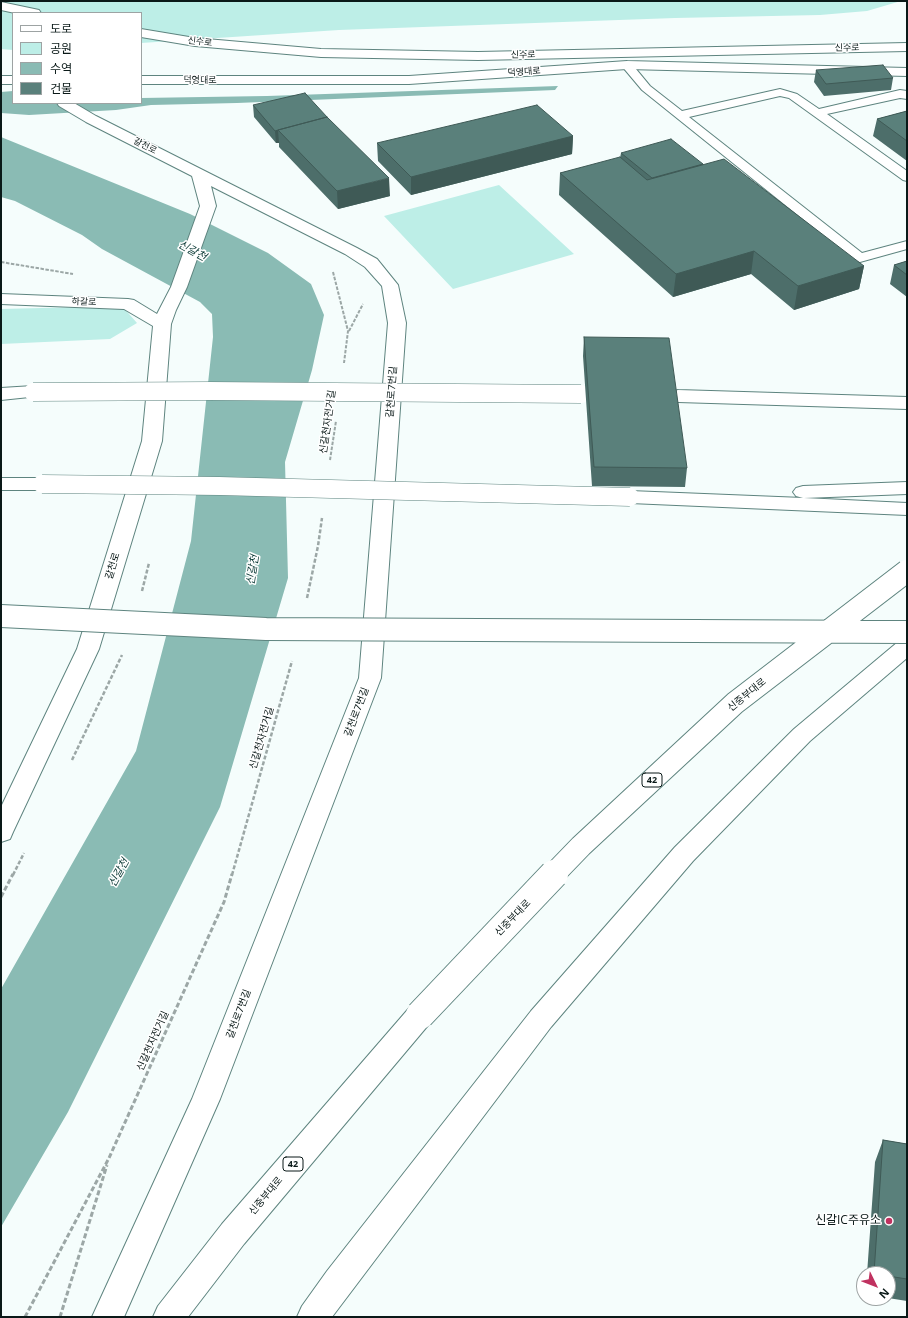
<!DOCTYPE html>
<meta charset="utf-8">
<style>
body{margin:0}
#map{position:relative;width:908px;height:1318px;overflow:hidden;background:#f5fdfc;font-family:"Open Sans","Noto Sans KR",sans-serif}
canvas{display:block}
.frame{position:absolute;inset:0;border:2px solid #0a1918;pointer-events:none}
.legend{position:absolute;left:12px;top:12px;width:130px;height:92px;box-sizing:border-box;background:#fff;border:1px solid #9da3a3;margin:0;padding:5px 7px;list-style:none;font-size:12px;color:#0a1918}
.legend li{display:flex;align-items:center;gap:8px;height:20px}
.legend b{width:20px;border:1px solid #9da3a3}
.north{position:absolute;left:856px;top:1266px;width:40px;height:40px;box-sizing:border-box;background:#fff;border:1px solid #9da3a3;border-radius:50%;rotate:133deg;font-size:11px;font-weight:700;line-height:16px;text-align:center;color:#0a1918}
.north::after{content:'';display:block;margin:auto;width:14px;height:18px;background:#c03260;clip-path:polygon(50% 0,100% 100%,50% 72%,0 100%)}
</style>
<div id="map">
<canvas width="908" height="1318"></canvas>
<div class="frame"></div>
<ul class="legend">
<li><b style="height:5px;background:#fff"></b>도로</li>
<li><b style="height:11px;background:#bdeee7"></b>공원</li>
<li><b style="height:11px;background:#8abbb4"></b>수역</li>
<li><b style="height:11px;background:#5a807b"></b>건물</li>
</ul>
<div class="north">N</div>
</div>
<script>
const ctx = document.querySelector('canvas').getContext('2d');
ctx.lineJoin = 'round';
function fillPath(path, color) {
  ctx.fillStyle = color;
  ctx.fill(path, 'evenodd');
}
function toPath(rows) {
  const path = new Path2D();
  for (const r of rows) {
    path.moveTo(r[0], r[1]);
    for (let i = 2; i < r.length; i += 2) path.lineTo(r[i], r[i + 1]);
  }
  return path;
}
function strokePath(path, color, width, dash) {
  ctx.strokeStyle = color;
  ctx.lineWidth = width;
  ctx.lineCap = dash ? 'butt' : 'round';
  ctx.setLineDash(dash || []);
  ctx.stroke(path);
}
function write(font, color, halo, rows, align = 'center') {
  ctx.font = font + ' "Open Sans","Noto Sans KR",sans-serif';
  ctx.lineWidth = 3;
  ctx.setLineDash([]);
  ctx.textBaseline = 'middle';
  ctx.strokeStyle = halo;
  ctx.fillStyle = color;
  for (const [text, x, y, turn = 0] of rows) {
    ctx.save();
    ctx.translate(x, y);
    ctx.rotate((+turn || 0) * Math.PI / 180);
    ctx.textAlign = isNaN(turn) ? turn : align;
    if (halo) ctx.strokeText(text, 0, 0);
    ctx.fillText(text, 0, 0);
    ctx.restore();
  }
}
fillPath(toPath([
 [1,1,901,1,867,11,820,15,675,18,339,30,141,43,141,13,13,13,13,50,1,49],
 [499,185,574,254,453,289,384,216],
 [122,306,137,323,110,339,1,344,1,309]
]), '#bdeee7');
fillPath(toPath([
 [558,86,555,90,237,103,151,105,116,110,29,115,1,113,1,92,13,91,13,103,141,103,141,98,267,96],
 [1,137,190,214,268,253,311,284,324,315,312,370,285,462,288,578,220,807,68,1112,1,1227,1,989,136,751,191,541,213,337,212,314,200,302,102,249,82,235,15,201,1,197]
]), '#8abbb4');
const lane = toPath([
 [627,62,631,63,650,86,682,111,780,89,797,94,819,109,900,90,907,91,907,99,900,98,827,114,907,171,907,181,903,180,789,98,780,96,689,117,862,253,907,241,907,249,860,262,855,261,642,90,621,65,623,63,627,62]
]);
const street = toPath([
 [57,103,74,103,96,116,357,248,377,259,398,285,406,323,381,678,220,1099,124,1317,92,1317,192,1099,359,678,388,323,382,286,365,267,345,254,211,186,216,206,187,287,176,310,171,324,162,441,99,649,13,832,10,839,1,842,1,807,77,649,142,441,153,326,124,309,1,304,1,294,128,299,134,300,157,314,171,287,200,206,192,176,86,122,59,106,57,103]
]);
const secondary = toPath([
 [627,61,907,68,907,76,627,69,409,84,141,84,141,76,409,76,627,61],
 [1,76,13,76,13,84,1,84,1,76]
]);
const primary = toPath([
 [1,2,39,10,41,13,15,13,1,10,1,2],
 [141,29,195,38,321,49,478,52,907,43,907,51,478,60,321,57,195,46,141,37,141,29]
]);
const highway = toPath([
 [33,386,39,388,42,392,39,396,1,400,1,388,33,386],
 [678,390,907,397,907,409,678,402,671,400,669,396,671,392,678,390],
 [1,478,42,478,49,480,52,484,49,488,42,490,1,490,1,478],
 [907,482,907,494,804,498,907,503,907,515,630,503,623,501,620,497,623,493,630,491,803,498,796,496,793,492,796,488,803,486,907,482],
 [907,638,907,658,810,741,693,861,551,1027,332,1317,297,1317,302,1306,327,1271,531,1011,675,847,794,729,899,641,907,638],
 [420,1003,430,1007,433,1015,430,1023,244,1244,188,1317,153,1317,158,1306,222,1224,410,1007,420,1003]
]);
strokePath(lane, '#5e847f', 2);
strokePath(street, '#5e847f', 2);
strokePath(secondary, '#5e847f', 2);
strokePath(primary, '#5e847f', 2);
strokePath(highway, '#5e847f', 2);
strokePath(toPath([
 [1,262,73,274],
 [333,272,348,331,344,363],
 [349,331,363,304],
 [330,460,336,421]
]), '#9ca7a6', 2, [3.5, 1.5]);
strokePath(toPath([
 [142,591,149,563],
 [307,598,318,546,322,518],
 [72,760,122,655],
 [13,875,24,853],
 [232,875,292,661]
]), '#9ca7a6', 2.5, [4, 2]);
strokePath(toPath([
 [1,897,13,874],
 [25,1317,109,1158,224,902,232,874],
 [60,1317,107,1165]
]), '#9ca7a6', 3, [5, 2.5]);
fillPath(lane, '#fff');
fillPath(street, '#fff');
fillPath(secondary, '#fff');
fillPath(primary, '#fff');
fillPath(highway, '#fff');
const highwayBridgeFar2 = toPath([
 [33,392,210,391,581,394],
 [42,484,219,486,630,497]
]);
const highwayBridgeFar1 = toPath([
 [1,616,266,629,907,632],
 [553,875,581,846,735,703,907,571]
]);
const highwayBridge = toPath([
 [420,1015,554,874]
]);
strokePath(highwayBridgeFar2, '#5e847f', 19, []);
strokePath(highwayBridgeFar1, '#5e847f', 24, []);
strokePath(highwayBridge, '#5e847f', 30, []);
strokePath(highwayBridgeFar2, '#fff', 18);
strokePath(highwayBridgeFar1, '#fff', 22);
strokePath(highwayBridge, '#fff', 28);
fillPath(toPath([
 [816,70,893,78,891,90,824,96,814,82],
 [253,105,390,196,338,209,279,147,279,143,276,143,254,117],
 [907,111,907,161,873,136,877,119],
 [573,136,572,154,411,195,378,161,377,143],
 [621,153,703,164,864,266,859,289,794,310,751,274,673,297,559,195,560,173,620,158],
 [907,261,907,297,890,284,894,265],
 [584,337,687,468,685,487,592,486,583,356],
 [883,1140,907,1144,907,1301,888,1298,888,1274,867,1274,875,1162]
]), '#4d6e6a');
fillPath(toPath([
 [278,130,279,143,276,143,275,131],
 [573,136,572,154,411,195,411,177],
 [389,178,390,196,338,209,337,191],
 [754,251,751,274,673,297,676,274],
 [864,266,859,289,794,310,798,286]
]), '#3f5a56');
const building = toPath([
 [883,65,893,78,826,84,816,70,883,65],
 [305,93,327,117,278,130,275,131,253,105,305,93],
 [537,105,573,136,411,177,377,143,537,105],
 [907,111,907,141,877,119,907,111],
 [327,117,389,178,337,191,278,130,327,117],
 [671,139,703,164,652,178,621,153,671,139],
 [620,157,647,180,724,159,864,266,798,286,754,251,676,274,560,173,620,157],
 [907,261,907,275,894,265,907,261],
 [584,337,669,338,687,468,594,467,584,337],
 [883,1140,907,1144,907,1279,888,1276,888,1274,874,1273,883,1140]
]);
fillPath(building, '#5a807b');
strokePath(building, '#3f5a56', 1);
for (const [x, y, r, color] of [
 [889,1221,4,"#c03260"]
]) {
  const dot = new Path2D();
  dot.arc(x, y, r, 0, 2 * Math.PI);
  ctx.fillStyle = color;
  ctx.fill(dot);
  strokePath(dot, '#fff', 1.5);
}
write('9px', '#0a1918', '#fff', [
 ["신수로",200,42,6],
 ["신수로",847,48,-1],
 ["신수로",523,55,-1],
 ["덕영대로",524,72,-4],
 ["덕영대로",200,80],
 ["갈천로",145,146,27],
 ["하갈로",84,302,2]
]);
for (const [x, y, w] of [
 [652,780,20],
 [293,1164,20]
]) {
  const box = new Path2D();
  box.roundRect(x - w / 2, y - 7, w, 14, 3);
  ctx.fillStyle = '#fff';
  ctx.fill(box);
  strokePath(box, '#0a1918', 1);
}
write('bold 9px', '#0a1918', null, [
 ["42",652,780],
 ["42",293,1164]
]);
write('10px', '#0a1918', '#fff', [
 ["갈천로7번길",392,392,-86],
 ["신갈천자전거길",328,422,-82],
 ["갈천로",113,566,-73],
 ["신중부대로",747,695,-39],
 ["갈천로7번길",357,712,-69],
 ["신갈천자전거길",262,738,-74],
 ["신중부대로",513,918,-46],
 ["갈천로7번길",239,1014,-69],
 ["신갈천자전거길",153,1041,-66],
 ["신중부대로",266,1196,-50]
]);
write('italic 11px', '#093834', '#fff', [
 ["신갈천",192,251,29],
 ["신갈천",253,570,-81],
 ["신갈천",119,873,-61]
]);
write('12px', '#0a1918', '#fff', [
 ["신갈IC주유소",881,1221]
], 'right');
</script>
